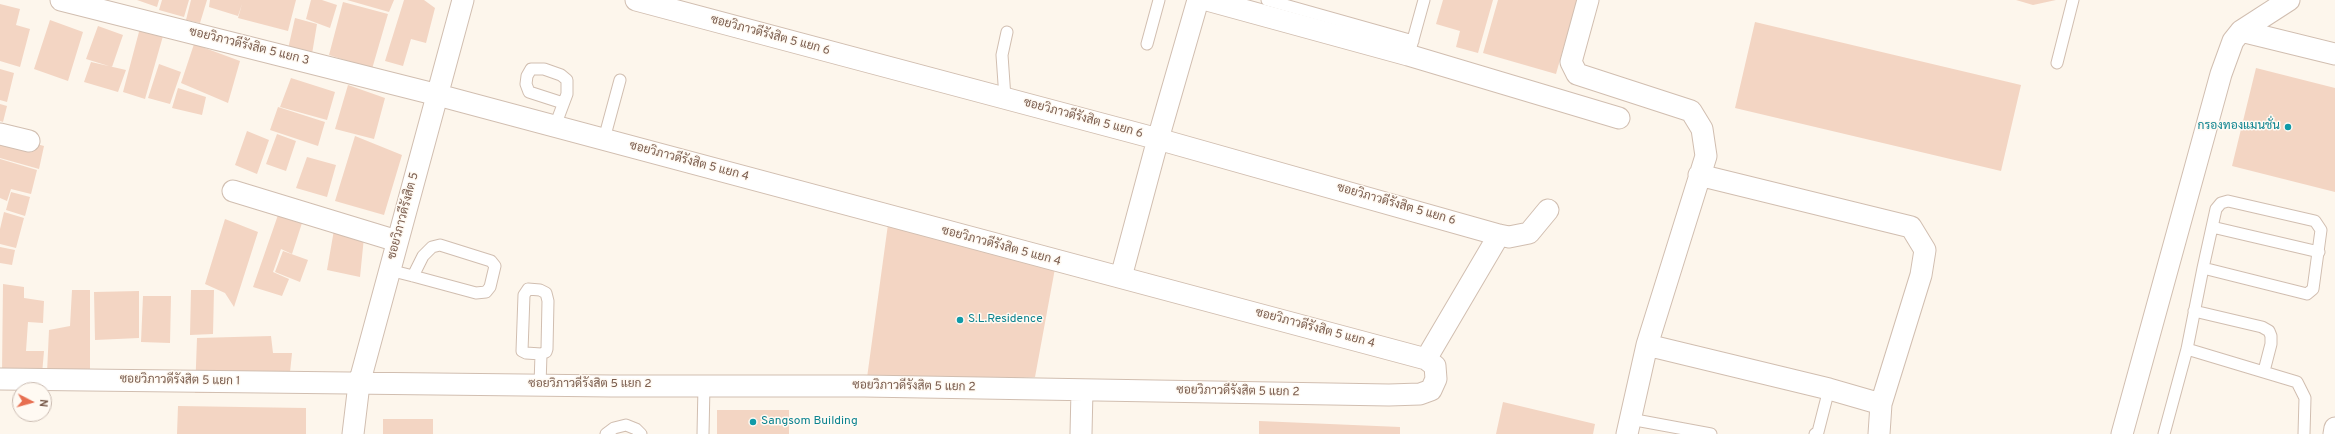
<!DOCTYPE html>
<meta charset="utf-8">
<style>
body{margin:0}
#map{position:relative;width:2335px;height:434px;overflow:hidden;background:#fdf6ec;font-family:Overpass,sans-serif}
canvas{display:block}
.north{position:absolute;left:12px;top:382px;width:40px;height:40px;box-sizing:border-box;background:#fffaf3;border:1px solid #cabbb1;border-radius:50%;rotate:96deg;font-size:11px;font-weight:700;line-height:16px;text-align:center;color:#7a5c4d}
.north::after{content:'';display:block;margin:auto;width:14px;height:18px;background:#e76f51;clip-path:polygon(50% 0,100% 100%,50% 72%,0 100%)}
</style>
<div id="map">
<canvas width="2335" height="434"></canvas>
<div class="north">N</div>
</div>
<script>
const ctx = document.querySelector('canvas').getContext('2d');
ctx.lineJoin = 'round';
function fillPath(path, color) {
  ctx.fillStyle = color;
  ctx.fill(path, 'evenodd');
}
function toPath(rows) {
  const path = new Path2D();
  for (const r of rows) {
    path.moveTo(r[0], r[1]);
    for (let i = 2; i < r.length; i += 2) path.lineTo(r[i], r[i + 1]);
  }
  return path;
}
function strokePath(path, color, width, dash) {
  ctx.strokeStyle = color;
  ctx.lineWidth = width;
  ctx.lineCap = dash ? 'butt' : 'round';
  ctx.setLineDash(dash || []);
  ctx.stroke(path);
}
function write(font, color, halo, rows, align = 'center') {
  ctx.font = font + ' Overpass,Sarabun,sans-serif';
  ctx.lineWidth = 3;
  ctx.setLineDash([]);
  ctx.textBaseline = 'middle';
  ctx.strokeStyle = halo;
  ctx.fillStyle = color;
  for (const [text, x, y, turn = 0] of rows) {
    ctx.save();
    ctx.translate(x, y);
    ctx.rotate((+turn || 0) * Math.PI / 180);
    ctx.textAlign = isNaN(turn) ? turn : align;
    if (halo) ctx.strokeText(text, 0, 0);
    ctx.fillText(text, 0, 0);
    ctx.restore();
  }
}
fillPath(toPath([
 [137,0,159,0,157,7],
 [162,0,189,0,184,17,159,10],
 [191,0,207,0,200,23,186,20],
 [210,0,296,0,288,31,238,18,242,4,238,16,209,7],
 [311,0,322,0,337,5,330,28,306,19],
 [347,0,394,0,389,12],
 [404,0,424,0,435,8,426,43,411,39,403,66,385,61],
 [1443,0,1493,0,1478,53,1456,47,1460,31,1436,24],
 [1498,0,1577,0,1556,74,1483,53],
 [2016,0,2056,0,2033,5],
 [343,2,388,14,372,69,329,55],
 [0,4,20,9,16,25,30,29,20,67,0,61],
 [295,18,317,24,312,54,288,49],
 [50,20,83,32,68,81,34,69],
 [1755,22,2021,85,2001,171,1735,108],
 [98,26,123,35,112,67,86,59],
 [140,28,163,36,145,99,123,92],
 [194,44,240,61,228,103,181,83],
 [91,62,126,70,118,92,84,82],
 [159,64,181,72,170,104,148,98],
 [2256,68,2335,88,2335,192,2232,166],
 [0,69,14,73,7,102,0,100],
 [291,78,335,92,327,120,280,107],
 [348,85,385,98,374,139,335,129],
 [178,88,206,97,202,115,172,108],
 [0,104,7,106,3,122,0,121],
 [278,107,325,122,318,146,270,130],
 [247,131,269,140,257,174,235,165],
 [0,134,44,146,39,169,0,158],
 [277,134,296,141,286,171,266,164],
 [355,136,402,155,384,215,335,201],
 [307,157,336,165,327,197,296,188],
 [0,159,37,170,31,194,11,189,7,201,0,198],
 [11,192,30,197,25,216,6,210],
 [4,212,24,218,16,248,0,244,0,229],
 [278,215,302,223,292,254,281,249,273,272,289,279,282,296,253,287],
 [889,217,1056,263,1035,377,866,385],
 [225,219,258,232,234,307,225,293,205,284],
 [334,230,364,237,360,277,327,270],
 [0,247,15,250,12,265,0,263],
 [283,251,308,260,300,282,275,272],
 [3,284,24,287,24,298,44,301,43,323,28,322,26,351,44,351,42,374,2,373],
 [72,290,90,290,90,376,47,373,49,330,70,326],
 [191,290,214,290,213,334,190,335],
 [139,291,139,338,95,340,94,292],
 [143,296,171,296,170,343,141,342],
 [271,336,273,353,292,353,288,392,195,393,197,338],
 [1503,402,1595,424,1593,434,1496,434],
 [178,406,306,408,306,434,177,434],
 [717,410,789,410,789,434,717,434],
 [383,419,433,419,433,434,383,434],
 [1259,421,1400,427,1400,434,1259,434]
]), '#f3d5c3');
const lane = toPath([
 [1267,0,1413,41],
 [1147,44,1159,0],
 [1411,47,1424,0],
 [2057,63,2073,0],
 [1005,98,1002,55,1007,32],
 [555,126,567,94,567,80,561,75,544,69,531,69,527,76,526,84,529,92,563,103],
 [604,139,620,80],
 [2212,227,2319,252],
 [389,270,413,276,476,293,486,292,490,287,495,266,491,261,440,245,432,247,423,256,413,276],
 [528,289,540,290,546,293,548,301,547,349,546,352,541,354,526,353,522,351,524,295,528,289],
 [2194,311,2262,327,2269,331,2271,336,2271,344,2264,371],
 [2187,349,2297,382,2305,398,2304,434],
 [540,385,541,354],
 [1630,419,1711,434],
 [606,434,614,428,626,425,636,429,641,434],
 [703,434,704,386],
 [1815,434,1818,432,1829,389],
 [2164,434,2187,349,2203,268,2216,209,2221,203,2228,201,2315,221,2321,230,2313,289,2307,294,2203,268]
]);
const street = toPath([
 [61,0,438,95,1426,359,1499,235],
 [636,0,1158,139,1499,235,1509,237,1529,233,1548,210],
 [1207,0,1408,55,1619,118],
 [1588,0,1571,62,1577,74,1691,111,1702,129,1706,156,1647,345,1627,434],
 [2241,31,2289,0],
 [0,134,29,141],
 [1699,175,1911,227,1925,250,1921,275,1881,404],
 [233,191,397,241],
 [1121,277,1158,139,1198,0],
 [1647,345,1829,389,1881,404,1879,434],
 [0,379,611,386,864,386,1389,395,1420,394,1431,390,1436,379,1435,366,1426,359],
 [353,434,359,384,463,0],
 [1081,434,1082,390],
 [2122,434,2221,74,2233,41,2241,31,2335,54],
 [2334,434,2335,428]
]);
strokePath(lane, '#d1beb0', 13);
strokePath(street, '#d1beb0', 23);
strokePath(lane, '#fff', 11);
strokePath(street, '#fff', 21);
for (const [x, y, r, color] of [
 [2288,127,4,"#0f9aa8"],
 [960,320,4,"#0f9aa8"],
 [753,422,4,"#0f9aa8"]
]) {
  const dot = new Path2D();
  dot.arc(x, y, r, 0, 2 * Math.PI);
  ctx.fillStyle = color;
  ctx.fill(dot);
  strokePath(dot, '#fffaf3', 1.5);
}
write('12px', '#7a5c4d', '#fffaf3', [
 ["ซอยวิภาวดีรังสิต 5 แยก 6",770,36,15],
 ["ซอยวิภาวดีรังสิต 5 แยก 3",249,47,14],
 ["ซอยวิภาวดีรังสิต 5 แยก 6",1083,119,15],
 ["ซอยวิภาวดีรังสิต 5 แยก 4",689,162,15],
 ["ซอยวิภาวดีรังสิต 5 แยก 6",1396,205,16],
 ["ซอยวิภาวดีรังสิต 5",404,216,-75],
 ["ซอยวิภาวดีรังสิต 5 แยก 4",1001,247,15],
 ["ซอยวิภาวดีรังสิต 5 แยก 4",1315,329,15],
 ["ซอยวิภาวดีรังสิต 5 แยก 1",180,381,1],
 ["ซอยวิภาวดีรังสิต 5 แยก 2",590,385],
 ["ซอยวิภาวดีรังสิต 5 แยก 2",914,387,1],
 ["ซอยวิภาวดีรังสิต 5 แยก 2",1238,392,1]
]);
write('12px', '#0d838f', '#fffaf3', [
 ["กรองทองแมนชั่น",2280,127,"right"],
 ["S.L.Residence",968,320],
 ["Sangsom Building",761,422]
], 'left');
</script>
